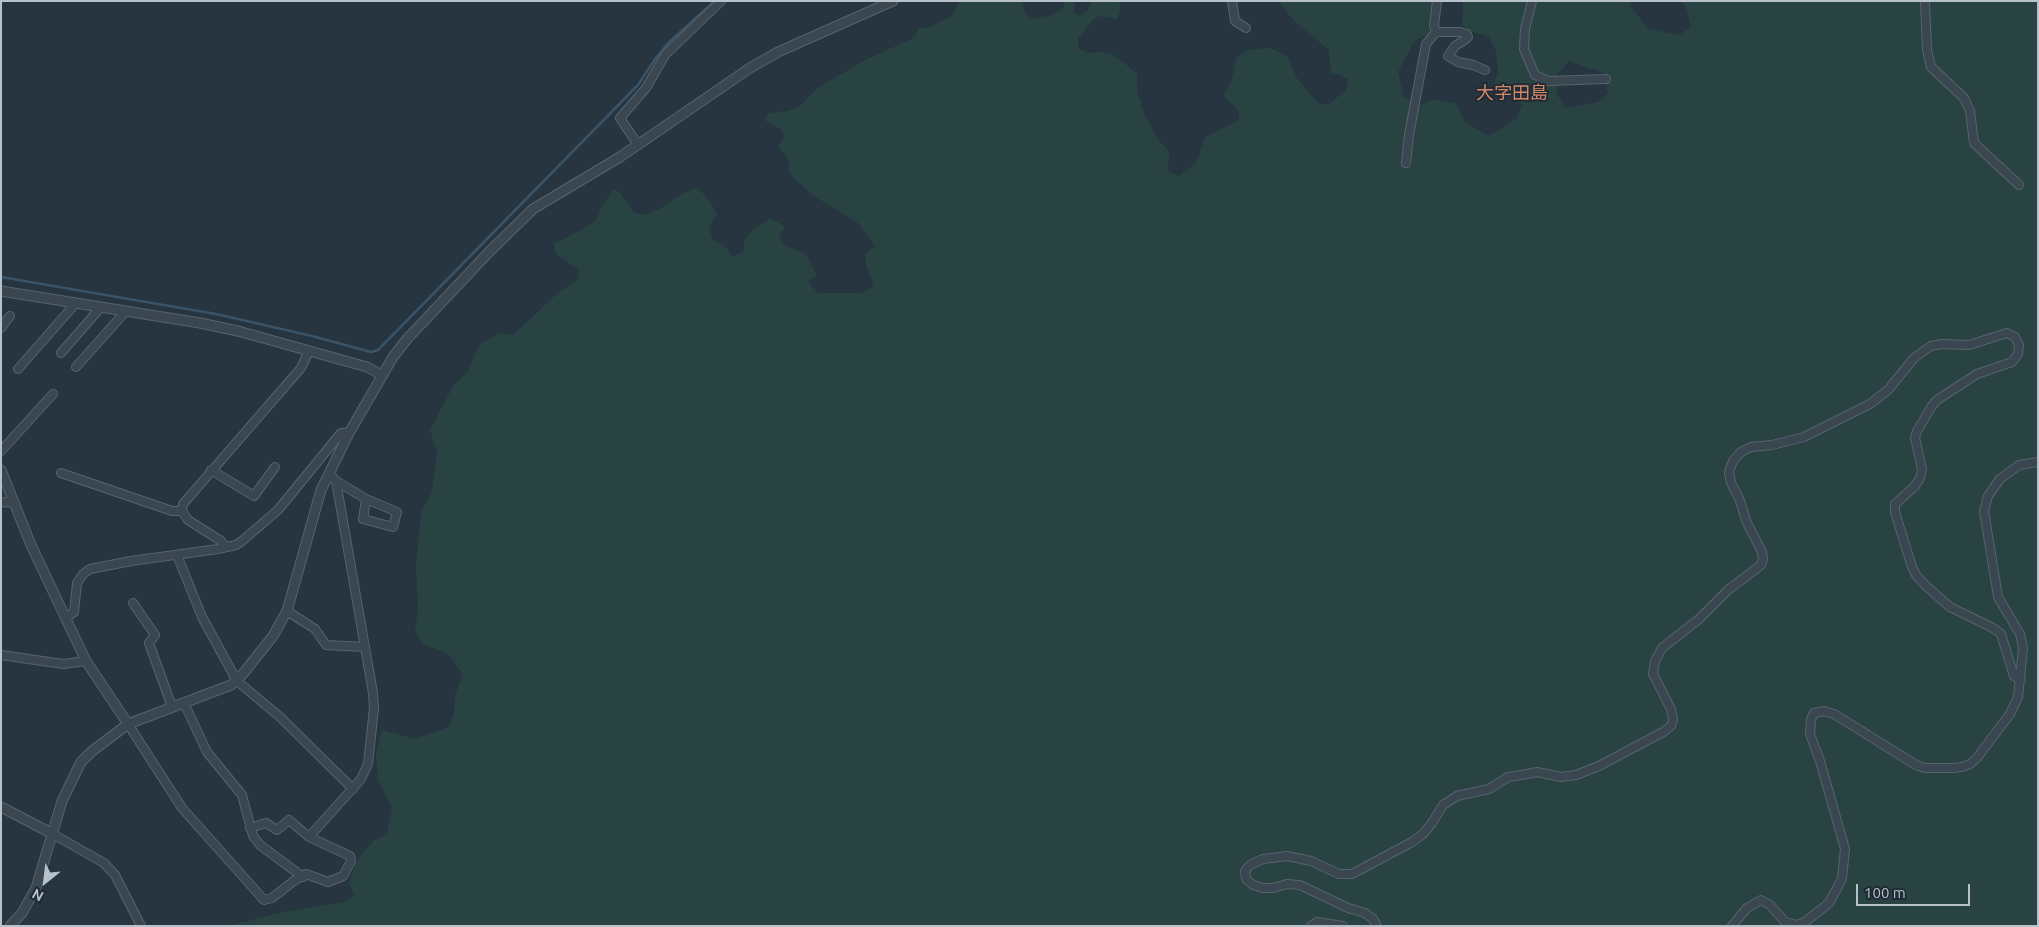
<!DOCTYPE html>
<meta charset="utf-8">
<style>
body{margin:0}
#map{position:relative;width:2039px;height:927px;overflow:hidden;background:#263540;font-family:Ubuntu,sans-serif}
canvas{display:block}
.frame{position:absolute;inset:0;border:2px solid #b7c1ca;pointer-events:none}
.north{position:absolute;left:20px;top:857px;width:50px;height:50px;-webkit-text-stroke:4px #1f2b35;paint-order:stroke;rotate:209deg;font-size:14px;font-weight:700;line-height:20px;text-align:center;color:#b7c1ca}
.north::after{content:'';display:block;margin:auto;width:18px;height:22px;background:#b7c1ca;clip-path:polygon(50% 0,100% 100%,50% 72%,0 100%)}
.scale{position:absolute;left:1856px;top:884px;width:114px;height:22px;box-sizing:border-box;border:2px solid #b7c1ca;border-top:0;padding-left:6px;font-size:15px;line-height:18px;white-space:nowrap;color:#b7c1ca;-webkit-text-stroke:4px #1f2b35;paint-order:stroke}
</style>
<div id="map">
<canvas width="2039" height="927"></canvas>
<div class="frame"></div>
<div class="north">N</div>
<div class="scale">100 m</div>
</div>
<script>
const ctx = document.querySelector('canvas').getContext('2d');
ctx.lineJoin = 'round';
function fillPath(path, color) {
  ctx.fillStyle = color;
  ctx.fill(path, 'evenodd');
}
function toPath(rows) {
  const path = new Path2D();
  for (const r of rows) {
    path.moveTo(r[0], r[1]);
    for (let i = 2; i < r.length; i += 2) path.lineTo(r[i], r[i + 1]);
  }
  return path;
}
function strokePath(path, color, width, dash) {
  ctx.strokeStyle = color;
  ctx.lineWidth = width;
  ctx.lineCap = dash ? 'butt' : 'round';
  ctx.setLineDash(dash || []);
  ctx.stroke(path);
}
function write(font, color, halo, rows, align = 'center') {
  ctx.font = font + ' Ubuntu,"Noto Sans JP",sans-serif';
  ctx.lineWidth = 4;
  ctx.setLineDash([]);
  ctx.textBaseline = 'middle';
  ctx.strokeStyle = halo;
  ctx.fillStyle = color;
  for (const [text, x, y, turn = 0] of rows) {
    ctx.save();
    ctx.translate(x, y);
    ctx.rotate((+turn || 0) * Math.PI / 180);
    ctx.textAlign = isNaN(turn) ? turn : align;
    if (halo) ctx.strokeText(text, 0, 0);
    ctx.fillText(text, 0, 0);
    ctx.restore();
  }
}
fillPath(toPath([
 [959,1,1022,1,1024,12,1031,19,1052,15,1062,10,1065,1,1075,1,1073,12,1080,16,1088,10,1092,1,1118,1,1121,8,1117,19,1099,16,1093,20,1078,38,1078,49,1090,53,1100,51,1112,54,1137,73,1137,90,1144,114,1157,138,1170,153,1167,171,1179,176,1196,163,1205,137,1239,120,1238,110,1223,95,1231,82,1237,57,1248,50,1270,48,1288,56,1296,77,1318,103,1328,105,1346,90,1348,79,1339,74,1331,73,1329,50,1294,21,1278,1,1434,1,1429,33,1414,42,1398,72,1404,97,1420,106,1434,99,1457,104,1465,122,1489,136,1516,119,1522,105,1519,98,1498,94,1493,87,1498,72,1496,51,1489,37,1470,31,1462,25,1463,1,1631,1,1630,6,1649,29,1679,35,1691,27,1686,7,1682,1,2038,1,2038,926,227,926,283,912,344,902,354,895,349,883,356,862,373,841,387,834,392,808,378,779,376,753,382,730,414,739,449,727,454,712,455,695,463,674,448,654,424,644,415,632,418,606,416,568,421,512,432,492,437,453,430,430,453,386,468,371,480,344,499,333,513,335,559,292,578,279,579,270,556,254,554,244,581,230,596,220,603,204,614,189,621,194,633,212,646,215,661,208,685,192,698,188,710,201,717,214,709,228,713,240,723,245,733,256,744,251,744,240,752,230,770,219,785,226,779,237,786,246,805,253,817,275,808,282,818,293,862,293,874,286,866,265,865,254,875,246,858,223,812,195,789,173,789,161,779,147,784,136,781,129,764,120,769,113,787,111,800,106,817,88,865,60,914,38,919,28,930,27,952,16],
 [1569,61,1603,73,1608,93,1598,102,1565,108,1557,94,1557,75]
]), '#294342');
strokePath(toPath([
 [1,277,216,314,312,336,371,352,378,350,638,85,655,59,669,42,715,1]
]), '#3a5367', 2.5);
const minor = toPath([
 [1232,1,1235,21,1246,28],
 [1532,1,1525,29,1524,49,1535,75,1548,81,1606,79],
 [1925,1,1927,50,1931,67,1964,98,1970,111,1974,143,2019,185],
 [1436,32,1434,26,1437,1],
 [638,145,620,118,646,88,665,55,721,1],
 [1406,163,1409,135,1426,44,1436,32,1460,32,1467,34,1468,37,1466,39,1455,46,1448,56,1458,62,1473,65,1485,70],
 [1,328,10,316],
 [61,353,101,307],
 [76,367,126,311],
 [18,369,76,303],
 [1,451,53,394],
 [211,470,254,496,275,467],
 [61,473,172,511,182,511],
 [336,481,366,499,397,512,393,527,363,519,366,499],
 [1,502,15,503],
 [225,547,221,541,188,520,182,511,183,504,301,368,309,351],
 [179,555,179,560,202,617,237,681,280,717,353,789],
 [133,603,155,635,149,643,172,707],
 [287,611,315,629,326,645,365,647],
 [65,618,74,612,77,583,83,574,90,569,131,561,218,549,236,545,242,541,278,510,341,433,349,433],
 [1,655,63,664,86,661],
 [184,703,207,752,242,795,253,836,260,845,303,877],
 [128,724,182,808,264,900,272,898,295,880,306,874,328,882,343,876,351,861,350,856,309,837,361,779,368,764,374,708,373,693,336,481,329,473],
 [250,828,266,823,277,830,289,820,309,837],
 [51,833,104,863,115,875,141,926],
 [1311,926,1317,922,1343,926],
 [1375,926,1376,924,1373,919,1365,913,1348,908,1300,885,1287,884,1273,888,1263,888,1253,885,1246,879,1245,871,1250,865,1263,859,1287,856,1311,861,1339,874,1352,874,1412,842,1423,834,1432,823,1443,805,1457,796,1489,789,1508,777,1522,775,1537,772,1561,777,1576,775,1599,766,1663,732,1671,726,1673,720,1671,709,1653,674,1655,661,1662,648,1699,619,1728,590,1761,565,1763,559,1762,552,1747,523,1739,498,1731,483,1729,472,1733,461,1741,452,1751,447,1772,445,1804,437,1870,404,1888,390,1914,358,1931,346,1942,344,1969,345,2007,333,2015,337,2019,345,2018,354,2012,362,1977,374,1937,400,1932,406,1917,431,1915,438,1922,469,1920,478,1915,486,1895,504,1895,512,1912,567,1916,575,1925,585,1950,607,1993,628,2001,634,2014,676,2021,680],
 [1732,926,1747,908,1761,900,1770,905,1785,922,1797,925,1805,922,1829,903,1842,879,1845,849,1820,761,1810,734,1811,719,1814,713,1824,711,1834,714,1916,765,1925,768,1953,768,1962,767,1970,764,1976,759,2010,714,2018,697,2023,648,2020,634,1998,597,1984,511,1988,496,2000,479,2019,465,2038,462]
]);
const tertiary = toPath([
 [1,291,200,323,238,331,367,367,382,375],
 [1,470,31,545,86,661,128,724],
 [1,807,51,833],
 [10,926,22,913,36,888,62,801,81,762,91,752,128,724,231,685,242,675,273,636,287,611,321,490,349,433,393,357,407,339,489,252,533,209,620,157,750,68,778,52,893,1]
]);
strokePath(minor, '#58646d', 10);
strokePath(tertiary, '#58646d', 11);
strokePath(minor, '#3a4650', 8);
strokePath(tertiary, '#3a4650', 9);
write('18px', '#d48868', '#1f2b35', [
 ["大字田島",1512,93]
]);
</script>
